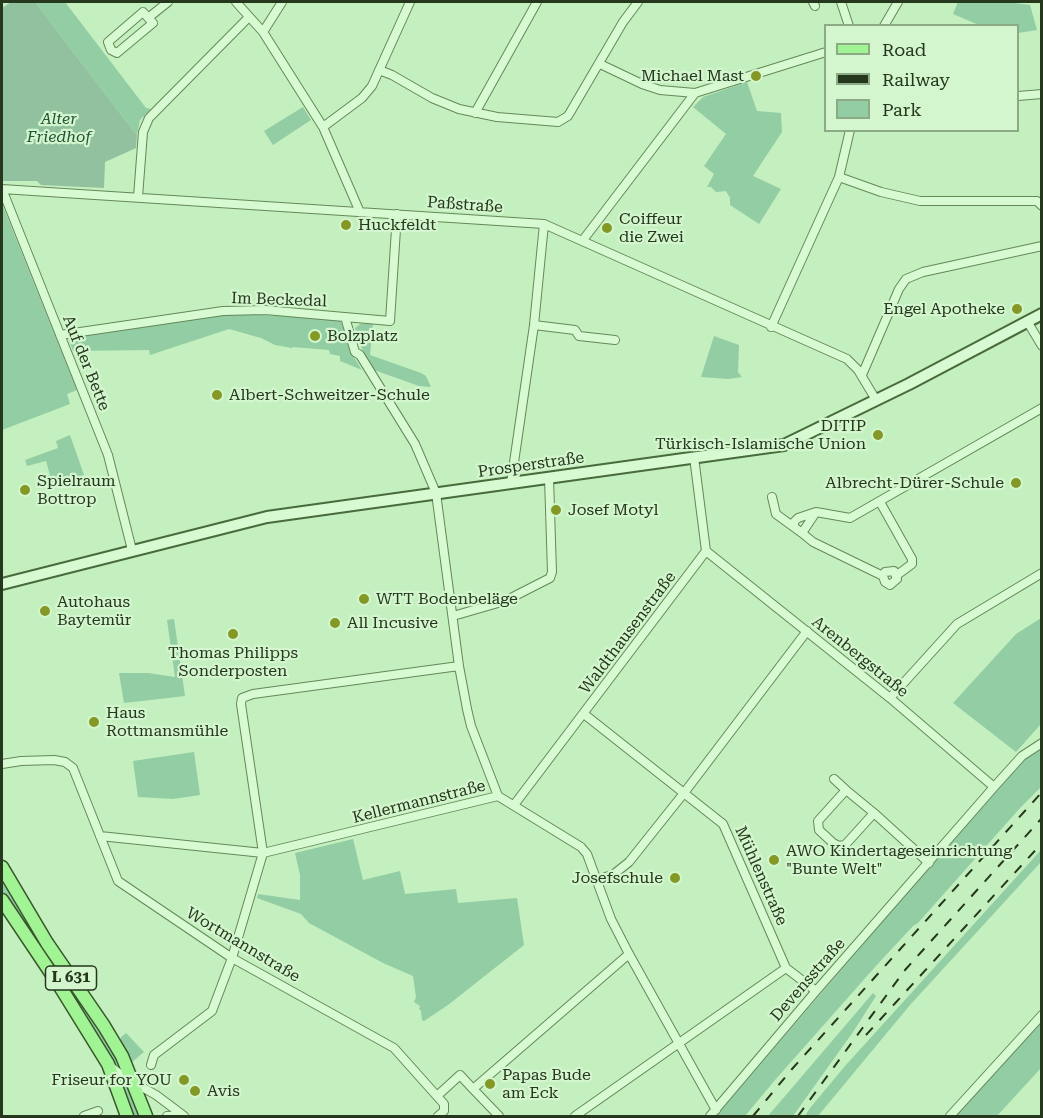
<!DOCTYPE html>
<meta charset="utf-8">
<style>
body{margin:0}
#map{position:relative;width:1043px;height:1118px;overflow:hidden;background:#c4efbf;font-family:"Roboto Serif",serif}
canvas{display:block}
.frame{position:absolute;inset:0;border:3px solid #25371c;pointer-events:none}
.legend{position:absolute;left:824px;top:24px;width:195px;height:108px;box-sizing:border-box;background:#d3f6ce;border:2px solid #8daa87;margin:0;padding:8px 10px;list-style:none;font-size:18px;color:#25371c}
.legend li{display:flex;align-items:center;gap:12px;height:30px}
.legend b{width:30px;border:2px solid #8daa87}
</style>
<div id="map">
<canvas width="1043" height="1118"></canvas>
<div class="frame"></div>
<ul class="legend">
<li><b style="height:8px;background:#a1f494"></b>Road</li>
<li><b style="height:8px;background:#25371c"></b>Railway</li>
<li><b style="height:16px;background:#92cda4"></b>Park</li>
</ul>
</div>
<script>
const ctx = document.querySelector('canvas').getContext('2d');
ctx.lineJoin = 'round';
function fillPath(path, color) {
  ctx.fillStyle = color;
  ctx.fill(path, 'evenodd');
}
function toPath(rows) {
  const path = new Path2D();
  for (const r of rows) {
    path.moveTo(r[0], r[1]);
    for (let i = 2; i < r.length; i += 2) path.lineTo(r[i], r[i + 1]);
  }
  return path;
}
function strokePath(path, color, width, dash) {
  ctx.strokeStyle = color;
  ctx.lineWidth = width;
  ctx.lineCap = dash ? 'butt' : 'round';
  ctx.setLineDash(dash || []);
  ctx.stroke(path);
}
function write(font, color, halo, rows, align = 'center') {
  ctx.font = font + ' "Roboto Serif",serif';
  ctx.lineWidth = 4.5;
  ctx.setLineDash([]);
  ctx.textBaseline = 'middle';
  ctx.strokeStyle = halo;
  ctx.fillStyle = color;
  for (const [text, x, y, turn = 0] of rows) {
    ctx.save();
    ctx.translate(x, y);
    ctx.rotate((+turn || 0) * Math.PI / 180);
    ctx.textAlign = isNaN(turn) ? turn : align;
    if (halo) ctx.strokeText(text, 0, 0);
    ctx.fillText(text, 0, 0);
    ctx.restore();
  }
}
fillPath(toPath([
 [35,2,65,2,146,108,151,109,140,120,137,134,135,133],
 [958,2,1006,2,1030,5,1037,30,1018,33,1018,26,979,25,953,14],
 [747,82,757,111,781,113,782,132,753,176,781,189,759,224,730,205,730,198,726,191,716,192,711,187,707,187,714,174,704,166,726,134,693,107,703,97],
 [303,107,311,120,273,145,264,131],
 [2,204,77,390,67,394,70,404,2,430],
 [241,314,337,319,341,321,350,351,362,370,340,361,340,356,330,354,329,350,293,347,292,348,275,345,261,338,229,329,150,355,149,350,73,351,69,340,73,336,221,315],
 [373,323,370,355,421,373,426,376,431,387,419,386,374,370,363,352,355,328,360,324],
 [714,336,739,345,738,372,742,377,728,379,701,377],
 [70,435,84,475,42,487,44,482,43,477,50,475,46,461,27,466,25,460,58,448,56,441],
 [1041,618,1041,724,1016,752,953,703,1016,634],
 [174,619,185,696,124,703,119,673,148,673,175,677,167,620],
 [1041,748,1041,787,1020,808,918,923,913,926,875,967,775,1080,745,1116,716,1116,991,795,1025,759],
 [194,752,200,795,173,799,138,797,133,761],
 [353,839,363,880,400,871,405,894,456,889,458,903,517,898,524,945,448,1005,424,1021,422,1020,421,1011,419,1009,420,1006,414,1002,416,997,413,976,383,963,309,923,301,914,257,898,258,894,300,900,300,875,295,853],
 [1041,850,1041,862,910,1005,818,1116,805,1116,810,1108,845,1066],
 [2,879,112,1048,122,1072,114,1062,79,1004,49,964,12,910,2,892],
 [873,993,876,996,853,1032,793,1116,768,1116],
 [1041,1023,1041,1068,997,1116,956,1116],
 [126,1033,144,1052,132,1062,120,1041,121,1037],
 [120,1078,132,1088,142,1116,132,1116]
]), '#92cda4');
fillPath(toPath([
 [11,2,35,2,135,133,137,134,136,148,105,162,104,188,41,185,37,181,2,181,2,8]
]), '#92c1a0');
const minor = toPath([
 [236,2,263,32,323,127,359,210],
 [813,2,815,6],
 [841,2,849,26],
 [143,12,153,23,117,53,111,50,108,42,143,12],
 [148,18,168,2],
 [884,26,898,2],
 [263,32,282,2],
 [600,64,642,84,660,90,695,93],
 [379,70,392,75,432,98,459,109,497,117,558,122,568,116,623,22,638,2],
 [1018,96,1042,94],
 [475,113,537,2],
 [323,127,362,98,372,86,410,2],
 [839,177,881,192,920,201,1037,201,1042,206],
 [2,189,544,224,847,359,858,370,876,400],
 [2,189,108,455,132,550],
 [138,197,143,132,149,118,249,17],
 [583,240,695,93,826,52],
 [345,317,355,352,360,355,415,444,436,493,459,666,467,709,471,726,498,796],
 [1027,321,1042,346],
 [534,325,575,330,579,336,615,340],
 [771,327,839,177,850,130],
 [60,335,223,311,265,310,390,321,397,214],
 [862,375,899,289,906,279,923,272,1042,246],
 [511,483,534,325,544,224],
 [772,497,776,514,802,533],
 [880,502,912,559,912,564,897,575],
 [794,527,794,522,798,518,816,512],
 [706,551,890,698,994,787],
 [883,576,885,572,894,571,897,579,890,585,885,582,883,576,813,542,802,533,816,512,850,518,1042,408],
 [453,616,505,601,550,578,552,572,549,478],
 [890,698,957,624,1042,573],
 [584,714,723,824,786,968,816,991],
 [2,764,21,761,54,760,65,762,73,768,118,881,232,958,394,1048,444,1104,444,1111,438,1116],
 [834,779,846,790],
 [514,805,706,551,694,457],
 [874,813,845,845,839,846,833,843,819,830,818,821,846,790,874,813,929,863],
 [100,836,263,853,498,796,581,847,587,854,611,919,629,954,716,1110],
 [598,880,614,874,629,862,684,793,807,631],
 [151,1065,154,1055,212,1011,232,958,263,853,241,704,242,698,253,694,459,666],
 [111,1067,124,1077,156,1095,184,1116],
 [473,1089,499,1116],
 [437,1096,460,1075,473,1089,629,954],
 [84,1116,98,1111],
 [167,1116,182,1115],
 [575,1116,786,968],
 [710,1116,816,991,994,787,1022,756,1042,743],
 [950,1116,1042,1015]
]);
const secondary = toPath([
 [2,584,267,517,784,445,909,384,1042,314]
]);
const primary = toPath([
 [2,867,47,943,104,1026,122,1056,146,1116],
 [2,900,61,988,108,1064,127,1116]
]);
strokePath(minor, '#658857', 10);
strokePath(secondary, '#496a3a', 14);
strokePath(primary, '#3a552b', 15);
strokePath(minor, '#d7fad2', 8);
strokePath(secondary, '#d7fad2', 10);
strokePath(primary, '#a1f494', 12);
strokePath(toPath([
 [866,1035,1042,843],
 [753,1116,792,1069,1042,792],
 [798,1116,905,970,1042,818]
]), '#25371c', 2, [10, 10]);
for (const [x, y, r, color] of [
 [756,76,6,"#849925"],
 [346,225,6,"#849925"],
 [607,228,6,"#849925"],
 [1017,309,6,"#849925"],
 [315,336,6,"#849925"],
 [217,395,6,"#849925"],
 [878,435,6,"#849925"],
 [1016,483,6,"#849925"],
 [25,490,6,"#849925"],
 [556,510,6,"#849925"],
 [364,599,6,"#849925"],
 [45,611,6,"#849925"],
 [335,623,6,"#849925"],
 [233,634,6,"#849925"],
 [94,722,6,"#849925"],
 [774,860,6,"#849925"],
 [675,878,6,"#849925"],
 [184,1080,6,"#849925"],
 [490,1084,6,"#849925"],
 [195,1091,6,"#849925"]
]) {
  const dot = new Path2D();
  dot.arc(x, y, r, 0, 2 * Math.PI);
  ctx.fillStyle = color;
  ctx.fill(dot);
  strokePath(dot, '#d3f6ce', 2);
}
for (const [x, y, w] of [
 [71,978,51]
]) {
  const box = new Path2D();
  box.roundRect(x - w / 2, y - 12, w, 24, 4.5);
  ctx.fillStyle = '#d3f6ce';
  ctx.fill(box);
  strokePath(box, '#25371c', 1.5);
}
write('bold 15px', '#25371c', null, [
 ["L 631",71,978]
]);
write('16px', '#25371c', '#d3f6ce', [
 ["Michael Mast",744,76,"right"],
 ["Coiffeur",619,219],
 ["die Zwei",619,237],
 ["Huckfeldt",358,225],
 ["Engel Apotheke",1005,309,"right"],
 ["Bolzplatz",327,336],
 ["Albert-Schweitzer-Schule",229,395],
 ["DITIP",866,426,"right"],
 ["Türkisch-Islamische Union",866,444,"right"],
 ["Spielraum",37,481],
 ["Bottrop",37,499],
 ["Albrecht-Dürer-Schule",1004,483,"right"],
 ["Josef Motyl",568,510],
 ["WTT Bodenbeläge",376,599],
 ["Autohaus",57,602],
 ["Baytemür",57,620],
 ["All Incusive",347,623],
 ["Thomas Philipps",233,653,"center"],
 ["Sonderposten",233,671,"center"],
 ["Haus",106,713],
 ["Rottmansmühle",106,731],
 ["AWO Kindertageseinrichtung",786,851],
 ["\"Bunte Welt\"",786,869],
 ["Josefschule",663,878,"right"],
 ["Papas Bude",502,1075],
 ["am Eck",502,1093],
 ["Friseur for YOU",172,1080,"right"],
 ["Avis",207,1091]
], 'left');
write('italic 16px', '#225437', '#d3f6ce', [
 ["Alter",59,119],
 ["Friedhof",59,137]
]);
write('16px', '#25371c', '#d3f6ce', [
 ["Paßstraße",465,205,4],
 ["Im Beckedal",279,300,2],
 ["Auf der Bette",86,363,68],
 ["Prosperstraße",531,465,-8],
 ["Waldthausenstraße",628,633,-53],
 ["Arenbergstraße",860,657,39],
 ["Kellermannstraße",419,802,-14],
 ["Mühlenstraße",761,876,66],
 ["Wortmannstraße",243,945,31],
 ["Devensstraße",808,980,-49]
]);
</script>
